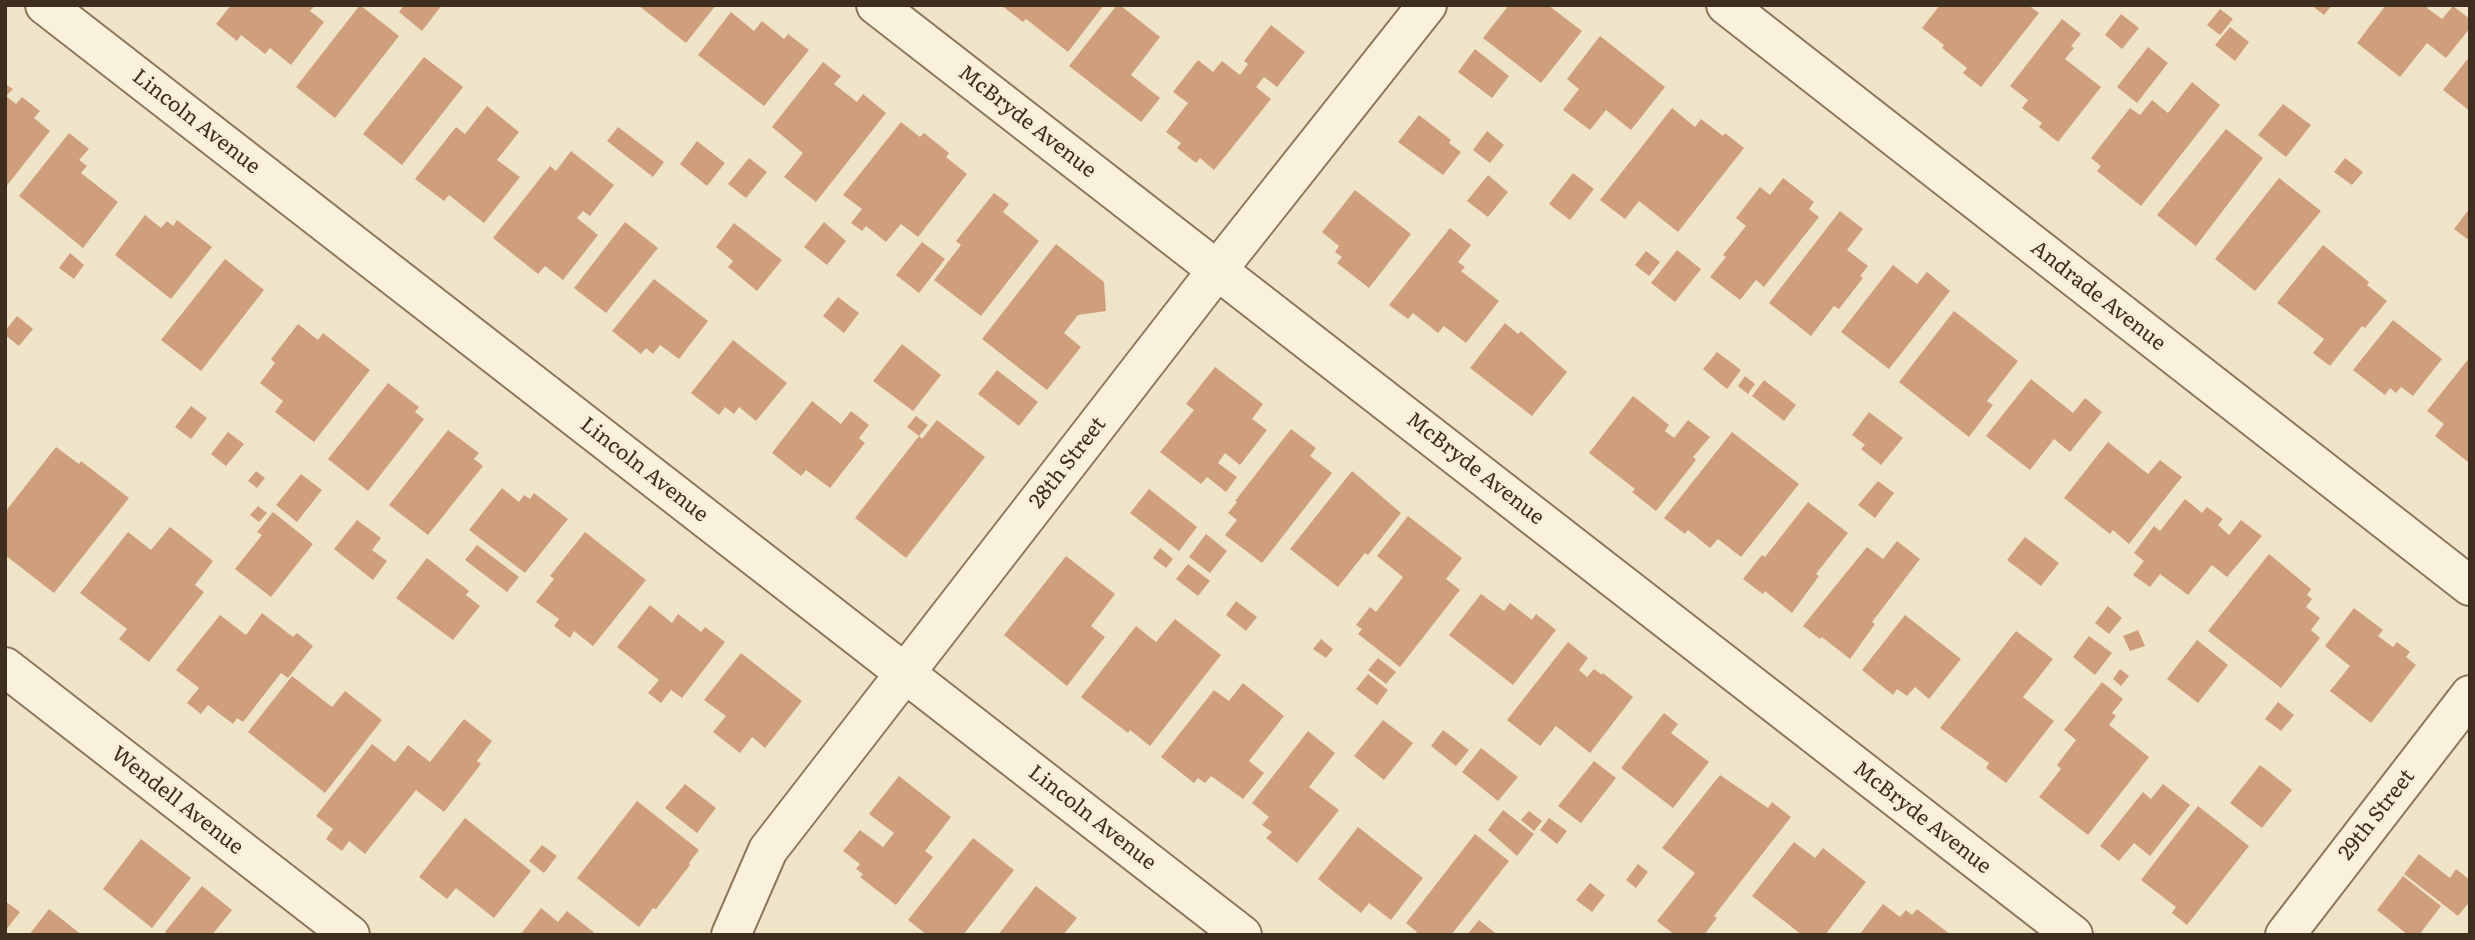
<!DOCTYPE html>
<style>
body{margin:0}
#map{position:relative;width:2475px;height:940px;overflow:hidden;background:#f0e4c8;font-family:Literata,serif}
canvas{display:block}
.frame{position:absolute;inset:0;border:7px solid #3d2e20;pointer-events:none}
</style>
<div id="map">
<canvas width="2475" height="940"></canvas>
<div class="frame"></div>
</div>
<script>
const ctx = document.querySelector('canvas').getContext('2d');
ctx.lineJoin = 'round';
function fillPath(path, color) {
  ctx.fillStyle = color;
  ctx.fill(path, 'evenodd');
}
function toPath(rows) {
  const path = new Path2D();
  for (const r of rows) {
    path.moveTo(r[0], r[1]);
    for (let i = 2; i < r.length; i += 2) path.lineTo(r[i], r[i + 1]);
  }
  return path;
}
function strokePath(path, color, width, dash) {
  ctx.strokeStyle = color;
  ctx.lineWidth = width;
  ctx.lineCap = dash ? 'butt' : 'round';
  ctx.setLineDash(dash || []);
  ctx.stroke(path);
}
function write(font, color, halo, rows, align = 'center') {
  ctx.font = font + ' Literata,serif';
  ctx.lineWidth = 6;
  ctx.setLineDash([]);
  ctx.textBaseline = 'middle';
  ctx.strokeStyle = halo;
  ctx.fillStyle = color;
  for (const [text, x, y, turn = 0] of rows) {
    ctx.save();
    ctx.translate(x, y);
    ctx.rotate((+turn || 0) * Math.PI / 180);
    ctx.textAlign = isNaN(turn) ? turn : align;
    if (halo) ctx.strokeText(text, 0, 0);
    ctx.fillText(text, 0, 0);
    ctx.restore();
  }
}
fillPath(toPath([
 [231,5,315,5,310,11,324,22,291,65,270,48,265,54,241,35,237,41,216,24],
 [360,5,399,36,335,118,296,87],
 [404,5,442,5,422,31,399,12],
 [638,5,716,5,686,43],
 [1001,5,1104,5,1068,52,1026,19,1023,22],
 [1117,5,1120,5,1160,37,1131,75,1160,98,1141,122,1069,66],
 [1509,5,1548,5,1582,31,1541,83,1483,38],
 [1940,5,2028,5,2039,13,1981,87,1963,73,1967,68,1942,48,1944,45,1922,28],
 [2311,5,2332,5,2324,15],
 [2386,5,2429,5,2427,8,2442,19,2453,6,2470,19,2470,28,2446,58,2427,43,2400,77,2357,43],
 [2220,9,2233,19,2220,35,2207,25],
 [731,12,754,31,762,21,784,39,788,34,809,50,764,106,698,55],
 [2121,14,2139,28,2122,49,2105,35],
 [2062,19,2081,34,2071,46,2074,48,2065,59,2101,87,2058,142,2039,127,2042,123,2022,108,2028,100,2010,86],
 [1271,25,1305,52,1277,87,1264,77,1256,87,1271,99,1214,170,1200,158,1196,163,1177,148,1181,143,1166,132,1188,103,1173,92,1198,60,1213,72,1222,61,1240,75,1248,64,1244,61],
 [2230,27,2249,42,2235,61,2215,45],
 [1600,36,1665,87,1631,130,1606,110,1590,130,1563,110,1579,89,1567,79],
 [2148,47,2168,63,2137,103,2117,87],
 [1475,49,1509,76,1492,98,1458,72],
 [2470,56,2470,111,2443,90],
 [424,57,463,87,402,165,363,134],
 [823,62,841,76,834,84,857,102,863,94,886,113,816,202,784,177,803,153,772,127],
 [2192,82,2220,105,2141,206,2097,171,2101,166,2091,158,2130,108,2140,115,2152,100,2168,113],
 [5,84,13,89,6,96,16,104,22,97,40,111,34,118,50,131,5,188],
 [2283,104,2311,125,2286,157,2258,135],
 [487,106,519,132,497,160,520,177,484,223,449,195,444,201,415,179,456,127,465,134],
 [1672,108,1695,127,1701,119,1723,136,1725,133,1744,148,1678,232,1639,201,1625,219,1600,200],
 [1419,115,1451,140,1449,143,1461,152,1443,175,1398,142],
 [901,122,920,137,924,133,949,153,946,157,967,174,918,237,901,224,886,242,866,226,862,231,851,223,862,209,843,195],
 [618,127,664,162,653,177,607,141],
 [2226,129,2263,158,2196,246,2157,215],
 [1487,131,1504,145,1490,163,1473,150],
 [69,133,89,149,79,160,87,166,81,173,118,202,83,248,19,196],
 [697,141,725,163,707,186,680,164],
 [571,151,614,185,590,216,583,211,577,218,598,235,563,280,545,266,538,274,493,238,550,166,556,171],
 [749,158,767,172,746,198,728,184],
 [2345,158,2363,172,2352,185,2334,172],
 [1573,173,1594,189,1570,220,1549,204],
 [1488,175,1508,192,1488,217,1467,201],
 [1783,178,1814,202,1809,209,1819,217,1764,287,1756,280,1740,300,1710,277,1726,257,1723,255,1746,226,1736,218,1760,187,1770,195],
 [2279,178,2321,211,2255,291,2215,259],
 [1355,190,1411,234,1369,288,1337,263,1342,257,1335,252,1339,246,1322,232],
 [994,193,1009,204,1003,212,1039,241,981,316,934,280,961,245,956,241],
 [2470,208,2470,241,2454,229],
 [1840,211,1863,229,1847,250,1868,266,1860,276,1863,278,1839,309,1834,306,1811,336,1769,303],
 [145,215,161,228,167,221,173,226,177,220,212,247,171,299,115,255],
 [625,222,658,248,606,313,574,288],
 [824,222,846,241,827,265,804,247],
 [734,223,782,260,757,291,728,267,733,261,716,247],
 [1450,228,1471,245,1458,262,1465,267,1461,271,1499,301,1466,343,1444,326,1438,333,1413,313,1408,319,1389,305],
 [922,242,945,259,919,293,896,275],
 [1056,244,1104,282,1106,311,1078,315,1064,333,1081,347,1047,390,982,339],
 [2323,245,2369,282,2367,285,2387,301,2365,328,2362,326,2330,366,2313,353,2324,339,2277,303],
 [1677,250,1701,269,1675,302,1651,283],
 [1646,251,1660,262,1649,276,1635,265],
 [70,253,84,265,74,279,59,268],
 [225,259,264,290,201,371,161,340],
 [1893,265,1917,284,1927,272,1950,291,1889,369,1841,332],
 [654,279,708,321,679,359,660,345,653,354,646,348,641,354,612,331],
 [838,297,859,313,844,333,823,316],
 [1954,311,2018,361,1987,401,1993,405,1969,437,1899,382],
 [17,316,33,329,19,346,5,335,5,331],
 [2393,320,2442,359,2413,396,2401,387,2396,393,2390,388,2385,395,2353,370],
 [1505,323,1518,334,1521,331,1567,372,1532,416,1470,368],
 [298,324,318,340,323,333,370,370,314,442,275,412,283,401,260,383,275,363,271,359],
 [733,340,787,383,756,421,739,407,734,414,725,407,719,415,691,393],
 [902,344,941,375,913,411,873,381],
 [1717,352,1741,370,1727,389,1703,369],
 [2470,357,2470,459,2468,462,2435,436,2444,424,2427,411],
 [1215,367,1263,404,1252,419,1267,430,1240,465,1225,453,1218,463,1237,477,1226,492,1207,477,1201,484,1160,452,1194,410,1186,404],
 [997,370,1038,402,1019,426,978,394],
 [1745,376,1755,384,1748,394,1738,386],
 [2031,379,2073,413,2085,398,2102,412,2070,452,2054,439,2030,470,1986,436],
 [1764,380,1796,405,1784,421,1752,396],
 [388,383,419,407,415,412,424,419,368,491,328,459],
 [1633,396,1669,425,1665,431,1674,438,1688,420,1710,437,1693,457,1696,460,1656,511,1632,492,1635,489,1589,453],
 [812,401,841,424,851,411,869,425,859,438,865,443,830,488,806,470,801,476,772,453],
 [191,406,207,418,191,439,175,427],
 [1869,412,1903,438,1881,465,1861,449,1865,445,1852,435],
 [916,416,928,425,919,436,907,427],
 [937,420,985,457,906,558,855,518,919,436,922,439],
 [1291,429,1316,448,1310,456,1332,473,1262,563,1225,535,1237,520,1228,513,1237,502,1235,501],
 [448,430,479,453,474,459,483,466,428,535,389,505],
 [228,432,244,444,226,466,211,454],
 [1732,432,1799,484,1741,557,1718,539,1710,548,1688,530,1685,534,1664,518],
 [2108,442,2148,474,2160,460,2182,477,2129,544,2113,530,2110,534,2064,498],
 [56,447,79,464,81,461,129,498,54,593,5,555,5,512],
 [256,471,265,478,257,488,248,481],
 [1352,471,1401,513,1368,555,1365,553,1338,587,1290,549],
 [301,474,322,490,297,522,276,505],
 [1878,481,1894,493,1875,518,1858,505],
 [502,488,519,502,524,495,530,499,534,493,568,519,525,573,469,530],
 [1149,489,1197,527,1179,551,1130,513],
 [2185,499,2202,513,2207,507,2223,519,2218,525,2229,535,2241,520,2262,536,2227,577,2212,565,2188,595,2160,574,2150,587,2133,575,2144,561,2134,553,2154,526,2160,531],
 [1808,502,1848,533,1816,574,1819,576,1792,613,1765,591,1763,594,1743,579,1762,555,1765,557],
 [258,506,267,513,259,522,250,515],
 [273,512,313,544,271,597,235,569,262,535,257,532],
 [1408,516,1462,558,1446,579,1460,590,1400,667,1358,634,1362,629,1356,625,1370,607,1376,612,1403,577,1377,556],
 [357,520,381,538,372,550,387,561,373,580,334,549],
 [170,527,213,561,195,585,204,592,149,662,119,639,127,629,80,593,128,532,151,550],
 [585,532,646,580,593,646,574,631,570,638,554,626,559,619,536,602,554,579,550,576],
 [1206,534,1227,551,1210,573,1189,557],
 [2025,537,2059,563,2041,586,2007,560],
 [1897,541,1920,559,1872,622,1875,624,1850,659,1822,637,1820,639,1803,626,1867,547,1883,559],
 [477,545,519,577,507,592,465,560],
 [1160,548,1173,559,1166,568,1153,558],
 [2269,554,2311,589,2307,595,2312,599,2306,607,2320,618,2311,630,2320,638,2281,688,2208,631],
 [1066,556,1115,594,1091,626,1105,637,1067,686,1004,635],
 [427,558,469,591,466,595,480,606,453,640,396,598],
 [1188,564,1210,581,1198,596,1176,579],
 [1481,594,1504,611,1510,603,1532,620,1536,614,1556,630,1513,685,1449,635],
 [1236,601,1257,617,1246,631,1226,615],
 [650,605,672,623,678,614,701,632,705,627,725,642,682,698,671,690,661,703,648,693,659,680,617,647],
 [2108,606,2122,618,2109,634,2095,623],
 [2354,608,2383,630,2378,636,2393,647,2397,642,2410,652,2406,657,2416,665,2371,723,2330,691,2350,666,2325,646],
 [262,613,293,637,297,633,313,646,288,678,281,673,243,722,237,718,233,724,208,705,201,714,187,703,199,688,176,670,220,615,246,635],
 [1905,615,1961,659,1929,699,1915,687,1907,696,1897,689,1893,695,1862,670],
 [1175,619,1221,655,1150,746,1130,730,1128,733,1081,697,1136,626,1156,642],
 [2138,630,2145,646,2130,651,2123,636],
 [2016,631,2053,659,2023,697,2054,721,2006,783,1986,768,1989,763,1940,728],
 [2089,636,2112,653,2095,675,2073,657],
 [1321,639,1333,649,1326,658,1313,649],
 [2197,640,2228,665,2198,703,2167,679],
 [1568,642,1588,658,1579,670,1587,677,1594,669,1602,675,1603,673,1633,697,1590,753,1556,726,1540,746,1507,720],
 [741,653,802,701,765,748,752,737,740,753,713,732,726,716,704,700],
 [1378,658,1396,672,1386,684,1368,670],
 [2120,669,2129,676,2121,686,2113,679],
 [1368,674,1388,690,1377,705,1356,689],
 [292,676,332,707,345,691,382,720,325,793,248,732],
 [2102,682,2123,699,2112,713,2116,716,2109,725,2149,757,2088,835,2039,797,2061,769,2057,765,2076,740,2064,730],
 [1243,683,1284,716,1249,761,1264,773,1243,799,1211,776,1205,783,1198,778,1194,783,1161,757,1214,690,1229,701],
 [2278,702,2294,715,2281,731,2265,719],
 [1664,713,1678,724,1671,733,1709,762,1673,808,1621,768],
 [464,719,492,741,477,761,481,764,444,812,416,790,365,854,349,841,342,851,326,839,333,829,316,816,372,744,395,762,408,745,430,762],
 [1383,720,1413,743,1384,780,1354,756],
 [1443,730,1469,750,1456,766,1431,746],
 [1308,731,1335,753,1309,787,1339,810,1297,863,1266,838,1272,832,1262,825,1269,817,1252,803],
 [1481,748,1518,777,1498,801,1462,772],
 [1594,761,1616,778,1581,823,1558,806],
 [2260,765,2292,790,2262,828,2230,803],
 [1720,775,1768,808,1772,802,1791,817,1714,916,1717,918,1704,935,1675,935,1657,921,1695,873,1662,848],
 [899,776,951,817,925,851,933,857,896,905,860,877,863,874,856,869,860,864,843,851,860,830,883,847,894,833,869,814],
 [685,784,716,808,697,833,665,808],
 [2163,784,2190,805,2150,856,2134,843,2119,861,2100,846,2143,792,2151,799],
 [637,801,699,850,689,863,690,865,656,909,653,908,639,927,577,878],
 [2198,806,2249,846,2187,925,2172,913,2176,907,2141,880],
 [1503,810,1534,834,1517,856,1488,830],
 [1529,811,1542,821,1534,831,1521,820],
 [465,818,531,871,494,918,456,888,447,899,419,877],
 [1549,818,1567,831,1557,844,1540,830],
 [1358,827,1423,878,1391,920,1369,903,1361,913,1318,879],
 [1475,834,1509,861,1451,935,1415,935,1417,932,1406,923],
 [973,838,1014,870,963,935,927,935,908,920],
 [141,839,191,878,152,928,103,889],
 [1794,842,1815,858,1823,848,1866,882,1825,935,1802,935,1752,896],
 [542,845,557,856,544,873,529,861],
 [2419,854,2450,878,2456,869,2470,880,2470,901,2458,916,2404,874],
 [1638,864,1648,872,1636,888,1626,880],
 [2403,876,2441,906,2419,935,2408,935,2377,910],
 [1590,883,1605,895,1592,912,1576,900],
 [202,886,232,910,212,935,169,935,165,932],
 [1036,886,1077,918,1063,935,998,935],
 [5,901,20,912,5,931],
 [1883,904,1900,917,1906,910,1912,915,1917,909,1951,935,1859,935],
 [541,908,558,922,567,911,597,935,520,935],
 [49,909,82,935,29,935],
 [1479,920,1498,935,1467,935]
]), '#cf9f7d');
const minor = toPath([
 [45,5,1242,935],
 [876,5,2073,935],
 [1726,5,2470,586],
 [5,667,350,935],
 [731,935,768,850,1218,269,1427,5]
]);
const tertiary = toPath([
 [2285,935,2470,695]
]);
strokePath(minor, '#8d765c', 42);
strokePath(tertiary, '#8d765c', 42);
strokePath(minor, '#faf1dc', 38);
strokePath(tertiary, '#faf1dc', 38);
write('21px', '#3d2e20', '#f7eed8', [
 ["Lincoln Avenue",196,122,38],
 ["McBryde Avenue",1027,122,38],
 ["Andrade Avenue",2098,296,38],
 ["28th Street",1068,463,-52],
 ["McBryde Avenue",1475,469,38],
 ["Lincoln Avenue",644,470,38],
 ["Wendell Avenue",177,801,38],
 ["29th Street",2377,815,-52],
 ["Lincoln Avenue",1092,818,38],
 ["McBryde Avenue",1922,818,38]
]);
</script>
